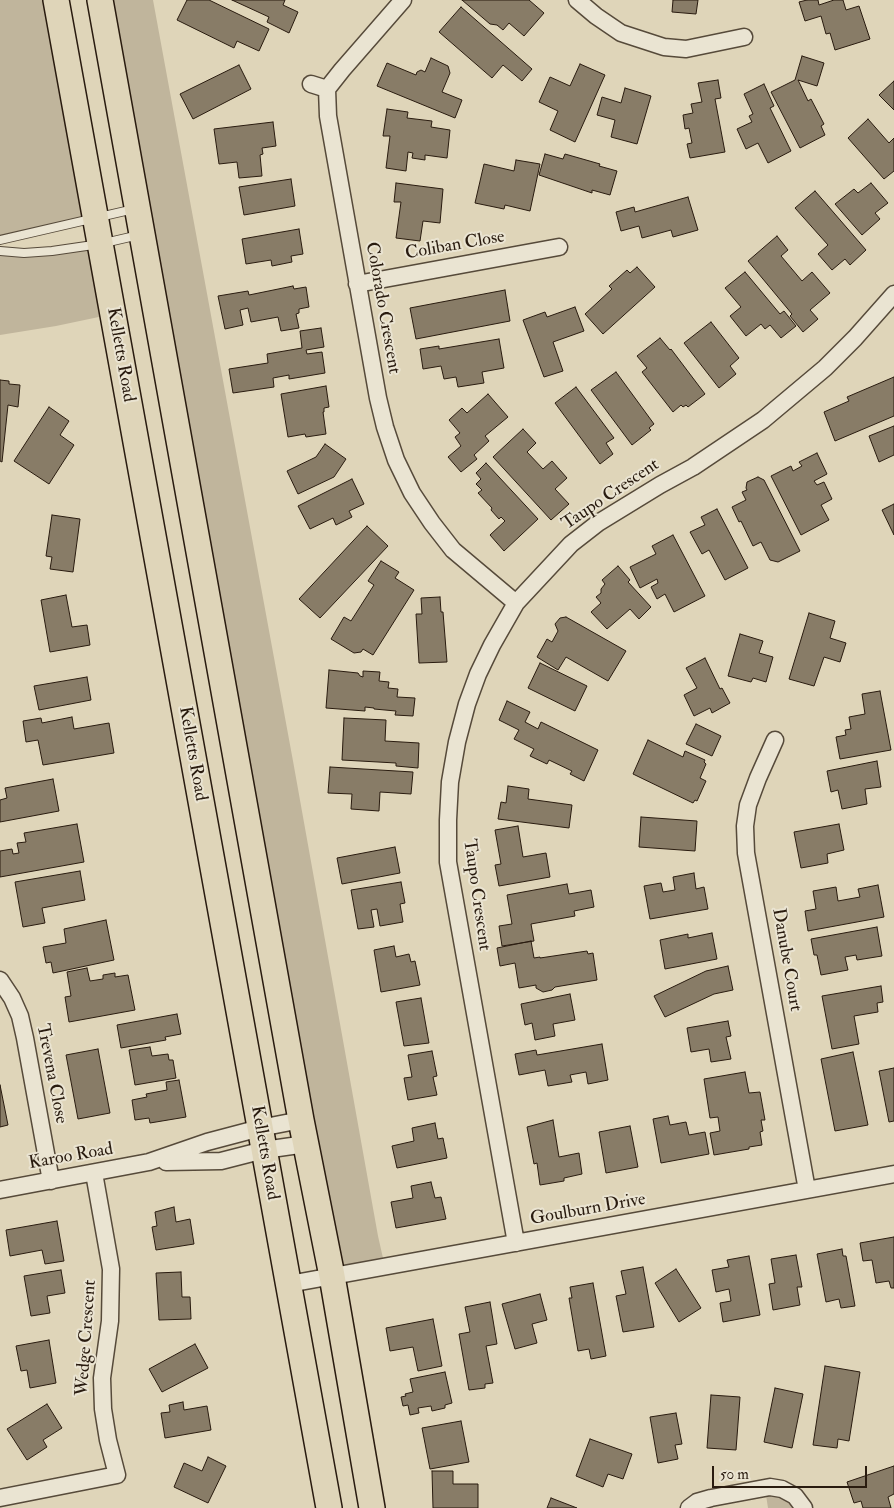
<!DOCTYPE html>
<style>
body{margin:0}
#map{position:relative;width:894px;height:1508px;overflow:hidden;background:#dfd5b9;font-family:"IM FELL Double Pica",serif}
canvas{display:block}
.scale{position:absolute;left:712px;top:1466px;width:155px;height:22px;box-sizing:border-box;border:2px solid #291b0f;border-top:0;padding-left:6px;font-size:15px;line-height:18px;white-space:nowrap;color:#291b0f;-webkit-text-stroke:4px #eae4d2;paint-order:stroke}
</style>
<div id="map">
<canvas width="894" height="1508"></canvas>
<div class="scale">50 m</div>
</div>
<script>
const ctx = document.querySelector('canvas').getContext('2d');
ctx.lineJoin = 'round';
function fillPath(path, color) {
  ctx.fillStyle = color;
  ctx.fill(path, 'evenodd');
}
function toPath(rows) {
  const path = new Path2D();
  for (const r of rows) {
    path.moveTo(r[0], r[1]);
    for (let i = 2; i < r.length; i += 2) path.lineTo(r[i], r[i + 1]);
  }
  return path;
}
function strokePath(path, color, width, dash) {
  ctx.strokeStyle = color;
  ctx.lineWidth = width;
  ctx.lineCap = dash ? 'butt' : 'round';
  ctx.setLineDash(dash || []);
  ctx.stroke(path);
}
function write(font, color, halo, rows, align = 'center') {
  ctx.font = font + ' "IM FELL Double Pica",serif';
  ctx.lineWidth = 4;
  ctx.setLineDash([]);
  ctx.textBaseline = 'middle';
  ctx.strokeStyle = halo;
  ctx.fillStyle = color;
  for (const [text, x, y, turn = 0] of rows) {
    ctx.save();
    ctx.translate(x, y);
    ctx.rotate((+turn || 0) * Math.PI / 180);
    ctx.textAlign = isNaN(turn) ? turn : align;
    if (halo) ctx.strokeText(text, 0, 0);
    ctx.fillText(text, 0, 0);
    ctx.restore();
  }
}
fillPath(toPath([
 [0,0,56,0,95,218,0,240],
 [100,0,153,0,293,761,378,1236,385,1267,332,1276],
 [100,244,113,314,56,326,0,335,0,251,24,253],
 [774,1494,786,1499,796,1508,768,1508,766,1495]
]), '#c0b59c');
const building = toPath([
 [187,0,209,0,269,29,259,51,237,41,234,48,177,20,187,0],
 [232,0,285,0,283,5,298,12,289,33,267,22,269,17,232,0],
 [462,0,529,0,544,13,524,36,509,23,503,30,497,25,490,24,462,0],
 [673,0,698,0,696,14,672,12,673,0],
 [807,0,818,0,819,5,834,0,843,0,846,10,859,6,870,39,835,50,830,33,826,34,821,16,805,21,799,2,807,0],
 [461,7,532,69,522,81,503,65,492,78,439,32,461,7],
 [802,56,824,63,817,86,798,80,808,101,811,99,824,124,821,126,825,135,800,148,771,92,795,80,802,56],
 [431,58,448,66,450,73,442,92,462,100,455,118,377,86,387,63,416,75,417,72,421,70,425,72,431,58],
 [580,64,605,75,575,142,550,130,558,111,539,102,550,77,570,86,580,64],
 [239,65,251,89,193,119,180,94,239,65],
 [718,80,721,98,715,99,725,152,690,158,687,144,692,143,689,128,685,129,683,115,693,113,691,104,702,102,698,83,718,80],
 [894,81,894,110,879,95,894,81],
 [764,84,774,106,770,108,791,151,768,163,758,143,746,149,737,129,752,122,749,116,753,114,744,94,764,84],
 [625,88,651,96,637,144,611,137,615,120,597,115,602,97,621,103,625,88],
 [387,109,408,112,407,118,432,121,431,127,450,130,447,158,425,155,425,160,412,158,413,153,408,152,406,171,386,168,390,136,383,136,387,109],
 [868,119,889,143,894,138,894,171,884,179,848,138,868,119],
 [273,122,276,146,262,148,263,154,260,155,262,176,239,178,237,162,219,164,214,129,273,122],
 [545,154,563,159,565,154,600,164,599,166,617,171,610,195,592,190,592,193,539,175,545,154],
 [516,160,540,164,530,211,505,205,504,209,475,203,484,164,514,171,516,160],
 [291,179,295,206,244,215,239,187,291,179],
 [396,183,443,189,440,223,423,221,420,241,396,238,401,202,394,202,396,183],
 [871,183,888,203,875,213,880,219,862,235,835,204,854,189,858,193,871,183],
 [815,191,866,250,850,265,845,259,832,270,818,254,828,245,795,208,815,191],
 [688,197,698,230,673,237,671,230,642,238,639,226,621,231,616,212,634,207,635,212,688,197],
 [299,229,303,254,291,256,292,262,272,266,271,260,246,264,242,239,299,229],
 [777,236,788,250,781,256,802,281,812,272,830,293,810,310,818,319,803,332,790,316,792,314,748,261,777,236],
 [637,267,655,287,603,334,585,314,612,289,609,286,627,270,630,273,637,267],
 [745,272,780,314,784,311,796,326,781,338,770,325,765,329,761,324,746,336,730,316,741,307,725,288,745,272],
 [293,286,294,289,306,287,309,307,299,309,299,313,296,314,299,328,281,331,278,317,251,322,248,308,240,310,243,325,225,329,218,296,248,291,249,295,293,286],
 [505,290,510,321,416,339,410,308,505,290],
 [575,307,584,331,553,342,563,371,544,377,523,320,545,312,547,317,575,307],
 [711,322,739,358,730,366,736,374,719,388,684,343,711,322],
 [321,328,324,347,306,350,307,354,322,352,325,373,289,379,289,375,273,378,274,387,233,393,229,369,268,363,267,354,302,348,300,331,321,328],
 [660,338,670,350,671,349,705,394,688,407,686,405,683,407,681,405,673,412,642,372,647,368,637,356,660,338],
 [499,339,504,368,482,372,484,383,458,387,456,377,444,379,441,366,423,369,420,349,439,346,439,349,499,339],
 [616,372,654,424,649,428,651,430,632,445,591,390,616,372],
 [894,377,894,416,835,441,824,412,849,401,847,397,894,377],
 [0,380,9,381,9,384,20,385,18,407,8,405,2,462,0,461,0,380],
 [326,386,329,407,324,408,324,412,323,412,326,434,306,437,305,434,288,437,281,394,326,386],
 [576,387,614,438,606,443,613,454,600,464,555,403,576,387],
 [488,394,508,417,485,436,489,441,474,455,477,459,461,472,448,457,461,446,455,437,460,433,449,420,462,408,467,413,488,394],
 [49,407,69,421,60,435,74,445,49,484,14,461,49,407],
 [894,426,894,455,879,462,869,436,894,426],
 [523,429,536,443,527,452,543,469,552,461,567,478,555,489,569,504,551,520,493,457,523,429],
 [325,444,346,459,334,477,298,494,287,471,316,457,325,444],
 [817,453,827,474,814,481,817,485,824,482,832,499,821,505,829,520,801,535,771,476,791,466,793,471,802,466,799,462,817,453],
 [486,463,538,519,504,551,490,535,505,521,501,517,499,519,491,510,492,508,478,493,482,490,476,484,481,479,476,473,486,463],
 [758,477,764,480,800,551,778,562,770,560,761,542,753,546,741,521,739,522,732,507,746,500,742,492,747,490,746,488,747,482,758,477],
 [352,479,364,504,349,511,352,517,336,525,333,518,310,529,298,506,352,479],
 [894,504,894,535,882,510,894,504],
 [717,509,748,568,725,580,709,550,702,554,690,532,705,525,701,517,717,509],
 [52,515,80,519,73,572,50,569,52,557,46,556,52,515],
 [367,526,388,546,320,618,299,599,367,526],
 [673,535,705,596,674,612,665,594,657,599,651,587,658,583,657,579,640,588,630,567,656,554,652,546,673,535],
 [381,561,399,572,395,578,414,590,373,655,363,649,361,652,354,653,331,639,344,617,351,621,374,585,368,581,381,561],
 [618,566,630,580,628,582,651,607,639,619,630,609,607,629,591,612,601,603,596,597,601,593,601,589,605,584,602,580,618,566],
 [66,595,72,627,87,625,90,645,50,652,41,600,66,595],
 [440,597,441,612,443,612,447,662,419,663,416,614,422,614,421,598,440,597],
 [809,613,835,621,830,638,846,643,840,662,824,657,814,686,789,679,809,613],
 [566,617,626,651,608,681,566,657,558,670,537,657,547,639,552,642,558,631,555,624,560,618,566,617],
 [740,634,763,641,759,653,773,657,766,682,753,678,751,682,728,676,740,634],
 [705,658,720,689,722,688,730,703,712,713,710,708,694,716,684,695,697,688,686,668,705,658],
 [540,663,587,686,575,711,528,688,540,663],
 [329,670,358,673,360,676,363,677,363,671,380,672,379,681,389,682,388,688,398,689,397,697,415,698,413,716,395,715,396,711,374,709,374,708,365,707,365,711,326,708,329,670],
 [87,677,91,700,39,710,34,686,87,677],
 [880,691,891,750,840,759,836,737,846,735,845,730,851,729,849,717,865,714,862,694,880,691],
 [507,701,530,712,525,722,538,729,541,722,598,750,584,781,570,774,572,771,549,760,547,764,530,756,534,749,514,739,519,730,499,720,507,701],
 [72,717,74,729,109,723,114,753,43,765,38,740,26,742,23,721,41,718,42,723,72,717],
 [344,718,386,720,385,741,419,743,418,768,396,766,396,763,342,760,344,718],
 [696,724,721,736,712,756,686,744,696,724],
 [648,740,683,757,685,751,705,760,704,762,706,764,700,778,706,781,697,801,695,800,693,803,633,774,648,740],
 [877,761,881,787,865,789,867,804,842,809,838,790,831,792,827,771,877,761],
 [330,767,413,772,411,794,380,792,379,811,351,809,352,794,328,793,330,767],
 [53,779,59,811,0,822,0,800,7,798,5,788,53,779],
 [508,786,529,789,528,799,572,805,569,828,498,819,501,802,506,803,508,786],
 [641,817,697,821,695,851,639,847,641,817],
 [77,824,84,862,0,877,0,851,12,849,13,854,19,853,17,843,26,842,24,833,77,824],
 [839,824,844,850,827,854,828,863,801,868,794,832,839,824],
 [518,826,523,857,546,853,550,877,499,886,495,865,501,864,495,830,518,826],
 [395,847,400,873,342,884,337,858,395,847],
 [80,871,85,900,42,908,45,923,23,927,15,882,80,871],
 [694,873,696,889,704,887,708,909,650,919,644,886,661,883,663,892,675,890,673,877,694,873],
 [401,882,405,903,400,904,403,922,380,926,377,909,371,910,374,927,358,929,351,890,401,882],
 [567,884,569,894,591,890,594,907,574,911,575,916,531,924,534,941,502,946,499,926,512,924,507,895,567,884],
 [878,885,884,917,808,931,805,911,816,909,813,891,836,887,838,901,860,897,858,889,878,885],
 [106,920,114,960,53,973,51,962,46,963,43,947,66,943,64,929,106,920],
 [877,927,882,956,857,960,856,955,845,957,848,970,821,975,817,955,814,955,811,939,877,927],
 [712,933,717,959,665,969,660,940,688,934,688,938,712,933],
 [531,941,534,958,540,957,540,958,587,951,588,954,593,953,597,980,555,987,552,990,543,992,536,988,536,985,519,988,515,963,500,966,497,948,531,941],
 [394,946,396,957,409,954,411,962,415,961,420,985,381,992,374,950,394,946],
 [728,966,733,990,714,994,665,1017,654,996,706,971,728,966],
 [87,968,90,981,103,979,103,975,115,973,115,977,128,975,135,1010,69,1022,65,997,71,996,67,972,87,968],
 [881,986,883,1002,877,1003,878,1012,854,1016,859,1044,832,1049,822,996,881,986],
 [570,994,575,1020,553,1024,555,1036,535,1040,532,1023,525,1025,521,1004,570,994],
 [421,998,429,1043,404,1046,396,1002,421,998],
 [177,1014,181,1034,165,1037,166,1040,121,1048,117,1025,177,1014],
 [728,1021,731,1036,726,1037,731,1059,711,1062,709,1049,691,1052,687,1028,728,1021],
 [602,1044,608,1080,588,1084,586,1072,570,1075,572,1082,548,1086,545,1070,519,1075,515,1054,536,1050,537,1055,602,1044],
 [150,1047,152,1056,168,1054,169,1060,173,1060,176,1078,135,1085,129,1050,150,1047],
 [98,1049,110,1113,78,1119,66,1055,98,1049],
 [432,1051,437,1076,433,1077,437,1095,408,1100,404,1078,412,1077,408,1055,432,1051],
 [853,1052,868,1125,835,1131,821,1059,853,1052],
 [894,1068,894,1121,889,1122,879,1071,894,1068],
 [745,1072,749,1093,760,1092,765,1120,761,1120,763,1131,760,1132,762,1145,749,1147,749,1149,714,1155,710,1133,720,1131,718,1117,710,1118,704,1079,745,1072],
 [179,1080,186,1117,150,1123,149,1118,135,1120,132,1100,147,1097,146,1094,167,1090,166,1082,179,1080],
 [0,1085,8,1125,0,1127,0,1085],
 [668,1116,670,1125,686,1122,689,1135,705,1132,709,1154,661,1163,653,1119,668,1116],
 [553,1120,559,1157,579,1153,582,1174,564,1178,564,1181,540,1185,537,1163,534,1164,527,1127,553,1120],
 [435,1123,438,1139,443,1138,447,1158,397,1168,392,1146,414,1141,412,1128,435,1123],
 [630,1126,638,1167,606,1173,599,1132,630,1126],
 [431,1182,435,1198,441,1197,446,1219,396,1228,391,1202,413,1198,411,1186,431,1182],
 [174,1207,176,1222,190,1219,194,1244,156,1250,152,1227,157,1226,155,1212,174,1207],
 [57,1221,64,1261,45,1264,42,1250,10,1256,6,1230,57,1221],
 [894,1237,894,1288,891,1288,889,1281,876,1283,872,1260,863,1261,860,1243,894,1237],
 [842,1249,843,1256,846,1256,855,1306,841,1308,839,1299,826,1302,817,1254,842,1249],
 [796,1255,802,1287,797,1287,800,1305,773,1310,769,1284,775,1283,771,1259,796,1255],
 [749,1256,760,1315,723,1322,720,1303,731,1301,729,1289,716,1292,712,1270,729,1267,727,1260,749,1256],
 [643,1267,654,1327,623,1332,616,1296,626,1294,621,1271,643,1267],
 [676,1269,701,1308,679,1322,655,1283,676,1269],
 [61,1270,65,1293,47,1296,50,1313,31,1316,24,1276,61,1270],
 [181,1272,182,1297,190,1297,191,1319,159,1320,156,1273,181,1272],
 [593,1283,606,1356,591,1359,589,1349,578,1351,569,1298,572,1298,570,1287,593,1283],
 [540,1294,547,1320,532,1324,537,1343,515,1349,502,1304,540,1294],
 [490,1302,497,1344,486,1346,493,1383,485,1384,485,1388,469,1390,459,1334,470,1332,465,1307,490,1302],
 [433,1319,442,1366,418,1371,413,1347,390,1351,386,1328,433,1319],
 [49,1340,56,1383,30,1388,27,1370,21,1371,16,1346,49,1340],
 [195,1344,208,1368,162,1392,149,1369,195,1344],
 [825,1366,860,1372,849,1441,838,1439,837,1448,813,1445,825,1366],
 [445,1372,452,1403,445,1405,445,1408,432,1411,431,1406,418,1408,419,1413,410,1415,408,1405,403,1406,401,1397,406,1396,405,1394,413,1392,410,1379,445,1372],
 [775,1388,803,1394,792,1448,764,1442,775,1388],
 [711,1395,740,1397,736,1450,707,1448,711,1395],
 [183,1402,184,1410,207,1406,211,1430,165,1438,161,1413,170,1412,169,1405,183,1402],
 [47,1404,62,1428,43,1440,47,1447,27,1460,7,1429,47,1404],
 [676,1413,682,1444,675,1445,678,1459,658,1463,650,1417,676,1413],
 [461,1421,469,1462,430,1469,422,1428,461,1421],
 [590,1439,632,1454,623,1479,608,1474,603,1487,576,1476,590,1439],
 [208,1457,226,1466,208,1503,174,1487,184,1463,202,1471,208,1457],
 [894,1466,894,1494,888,1497,891,1508,863,1508,861,1501,854,1503,847,1482,894,1466],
 [432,1471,453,1471,453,1484,478,1484,478,1508,433,1508,432,1471],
 [551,1498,577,1508,547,1508,551,1498]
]);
fillPath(building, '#887c67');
strokePath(building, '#291b0f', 1);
const service = toPath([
 [0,240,134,209],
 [0,251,24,253,52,251,100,244,139,235]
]);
const minor = toPath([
 [403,0,342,70,327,89,328,116,378,398,385,427,396,460,412,493,432,523,453,550,516,603],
 [577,0,596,16,621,33,664,47,686,49,744,37],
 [311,84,327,89],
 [357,284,559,247],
 [775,740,758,778,748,805,745,826,746,853,807,1190],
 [0,980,12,998,20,1016,25,1038,51,1181],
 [166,1162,221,1161,264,1150,306,1144],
 [0,1190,149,1162,207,1142,260,1128,301,1120],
 [516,1243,448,862,448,820,450,782,457,742,467,704,478,674,492,645,516,603,571,544,598,523,660,485,693,467,763,420,825,368,855,338,894,294],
 [289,1284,894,1174],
 [0,1498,117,1475,108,1440,103,1409,102,1378,110,1321,111,1269,94,1173],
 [689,1508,697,1502,711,1498,770,1487,782,1489,795,1496,804,1508]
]);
const primary = toPath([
 [56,0,329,1508],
 [100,0,301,1120,332,1276,372,1508]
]);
strokePath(service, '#564a3a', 10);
strokePath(minor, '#564a3a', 19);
strokePath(primary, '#291b0f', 28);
strokePath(service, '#eae4d2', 8);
strokePath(minor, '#eae4d2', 16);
strokePath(primary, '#dfd5b9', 25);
write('18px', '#291b0f', '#eae4d2', [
 ["Coliban Close",455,246,-10],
 ["Colorado Crescent",382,308,80],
 ["Kelletts Road",120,355,80],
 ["Taupo Crescent",611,495,-34],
 ["Kelletts Road",192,754,80],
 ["Taupo Crescent",476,895,82],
 ["Danube Court",786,960,80],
 ["Trevena Close",51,1074,79],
 ["Kelletts Road",264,1153,80],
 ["Karoo Road",71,1157,-10],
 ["Goulburn Drive",588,1210,-10],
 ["Wedge Crescent",87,1338,-86]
]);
</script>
